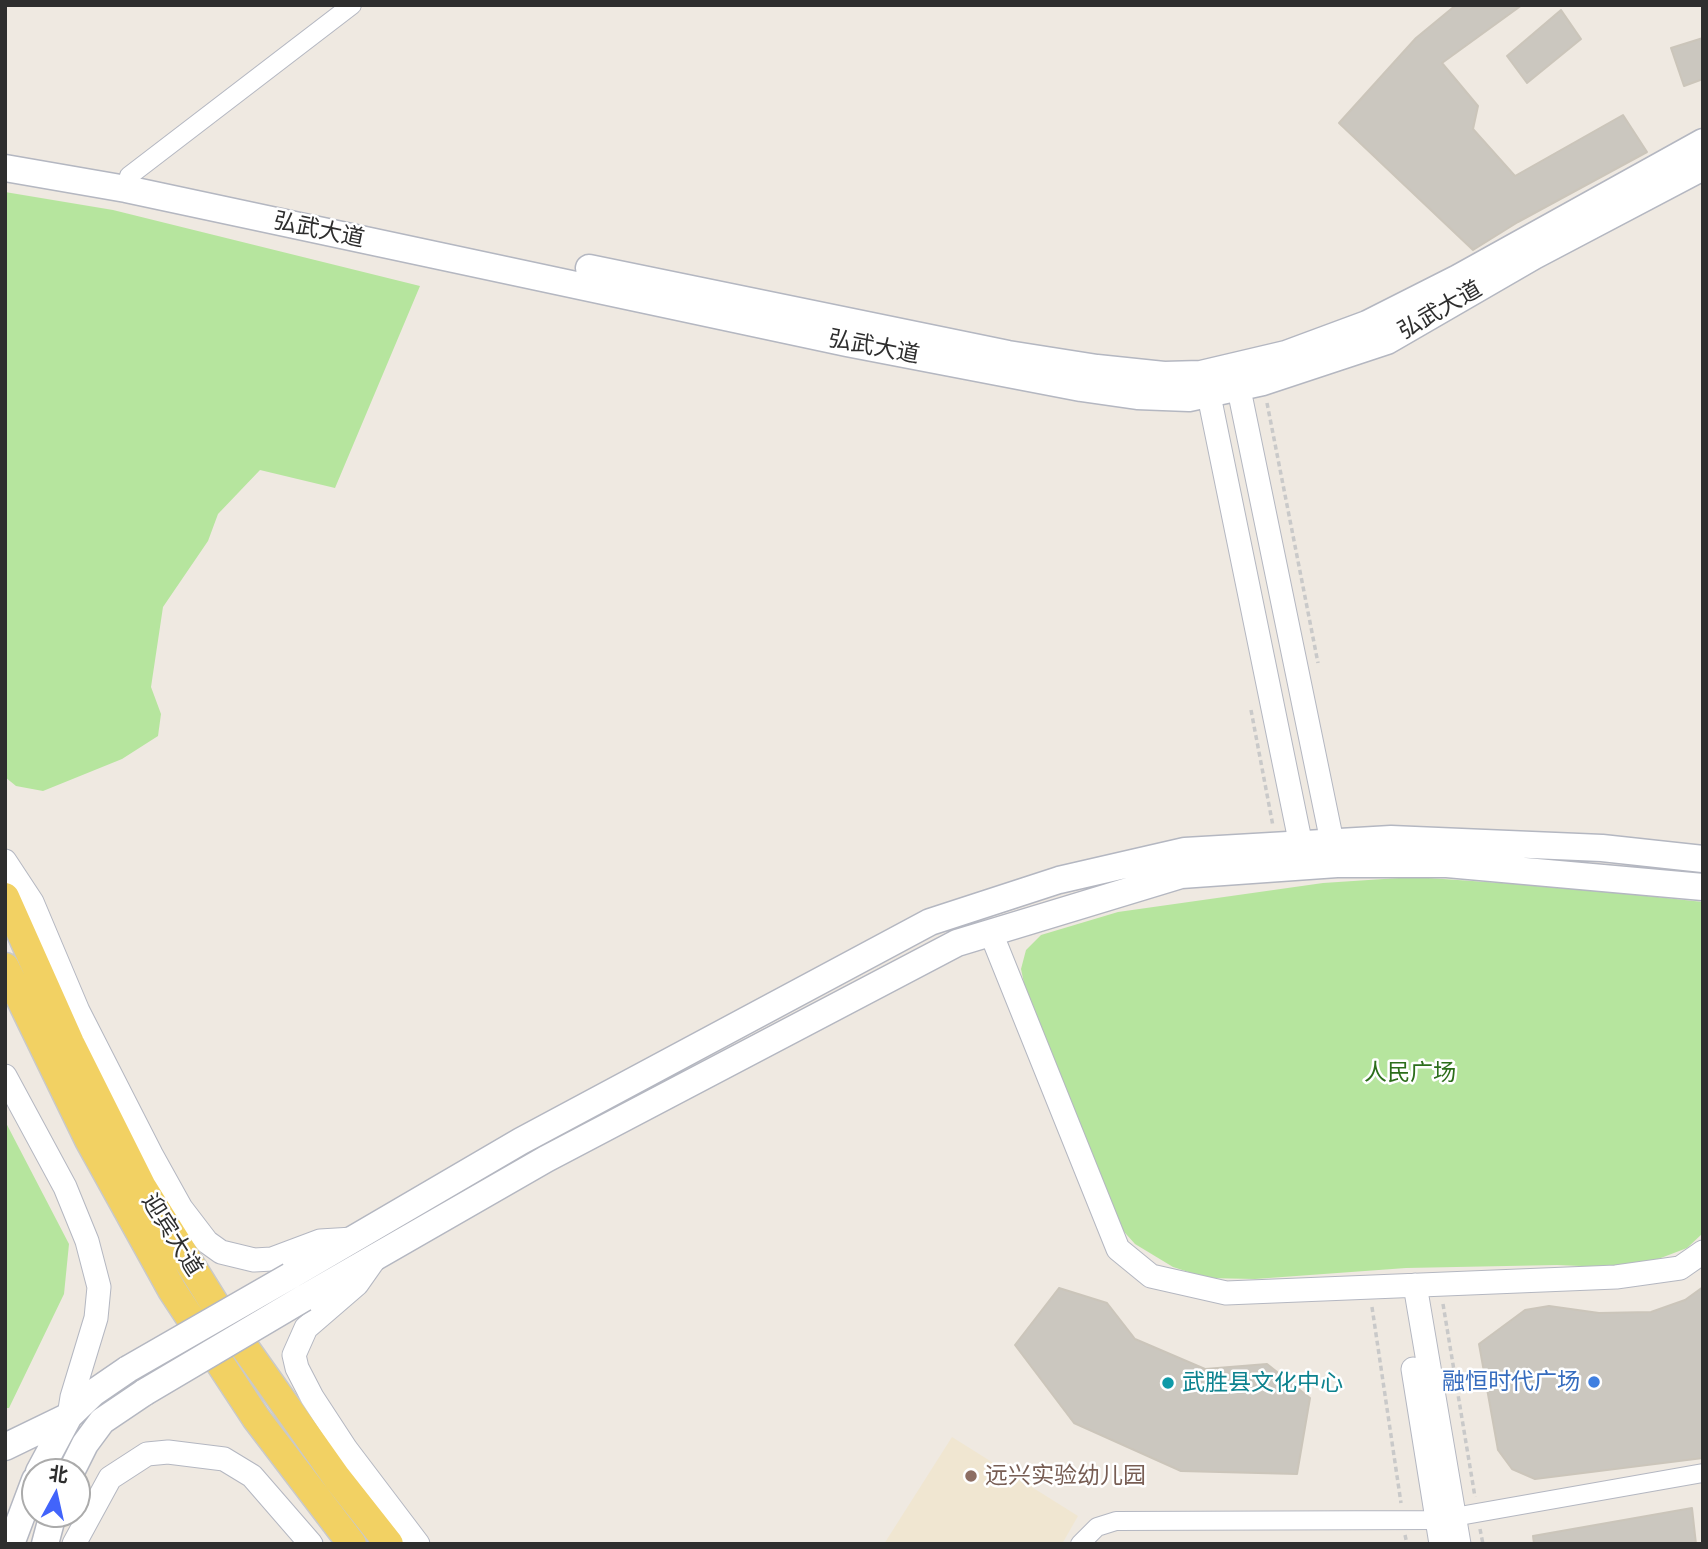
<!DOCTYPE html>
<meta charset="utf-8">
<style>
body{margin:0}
#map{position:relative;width:1708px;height:1549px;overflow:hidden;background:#efe9e1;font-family:"Public Sans","Noto Sans SC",sans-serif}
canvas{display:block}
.frame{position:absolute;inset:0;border:7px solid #2e2e2e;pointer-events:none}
.north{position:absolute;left:21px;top:1458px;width:70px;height:70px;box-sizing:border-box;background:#fff;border:2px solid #ababab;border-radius:50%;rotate:8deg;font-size:19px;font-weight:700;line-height:28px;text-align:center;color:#2e2e2e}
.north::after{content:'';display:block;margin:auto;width:24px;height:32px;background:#4264fb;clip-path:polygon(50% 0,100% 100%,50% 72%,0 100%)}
</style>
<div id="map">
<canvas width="1708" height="1549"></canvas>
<div class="frame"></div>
<div class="north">北</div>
</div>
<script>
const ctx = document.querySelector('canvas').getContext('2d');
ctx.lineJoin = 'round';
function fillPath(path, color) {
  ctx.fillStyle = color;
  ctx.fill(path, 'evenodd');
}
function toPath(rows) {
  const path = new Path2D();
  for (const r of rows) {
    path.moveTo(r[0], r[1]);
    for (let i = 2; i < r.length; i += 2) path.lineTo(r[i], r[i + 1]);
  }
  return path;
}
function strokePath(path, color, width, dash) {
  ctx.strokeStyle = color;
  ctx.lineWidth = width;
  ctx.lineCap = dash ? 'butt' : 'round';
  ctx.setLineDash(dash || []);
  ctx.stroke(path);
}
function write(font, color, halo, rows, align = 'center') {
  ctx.font = font + ' "Public Sans","Noto Sans SC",sans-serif';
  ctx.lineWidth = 5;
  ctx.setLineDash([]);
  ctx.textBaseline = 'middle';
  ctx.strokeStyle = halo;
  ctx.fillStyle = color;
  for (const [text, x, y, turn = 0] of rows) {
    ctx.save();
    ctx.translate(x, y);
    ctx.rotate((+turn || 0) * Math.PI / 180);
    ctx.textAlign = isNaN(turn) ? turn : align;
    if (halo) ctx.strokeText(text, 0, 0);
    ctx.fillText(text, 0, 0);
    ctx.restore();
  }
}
fillPath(toPath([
 [952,1437,1078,1516,1062,1544,884,1544]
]), '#f0e6d1');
fillPath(toPath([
 [5,192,113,210,420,286,335,488,260,470,218,514,208,541,163,607,151,687,161,714,158,736,122,759,43,791,16,786,5,777],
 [1414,877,1574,888,1703,902,1703,1233,1687,1248,1653,1261,1606,1267,1557,1265,1406,1268,1255,1279,1207,1278,1173,1267,1135,1244,1118,1225,1027,998,1021,969,1026,950,1041,935,1118,912,1323,883],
 [5,1121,69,1244,64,1294,9,1408,5,1408]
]), '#b6e59e');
const building = toPath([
 [1456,5,1522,5,1442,63,1478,106,1473,129,1515,176,1623,115,1647,152,1518,222,1473,250,1339,123,1416,38,1456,5],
 [1561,10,1581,39,1527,83,1507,56,1561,10],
 [1703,38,1703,79,1684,86,1671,48,1703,38],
 [1703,1287,1703,1458,1535,1479,1512,1469,1498,1450,1479,1344,1525,1310,1549,1306,1599,1313,1651,1312,1685,1300,1703,1287],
 [1059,1288,1107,1303,1135,1339,1205,1369,1267,1364,1310,1398,1297,1474,1181,1471,1074,1423,1015,1345,1059,1288],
 [1692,1508,1696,1544,1534,1544,1533,1536,1692,1508]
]);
fillPath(building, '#cbc7bf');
strokePath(building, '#cbc5ba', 2);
const minor = toPath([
 [126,189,129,176,352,5],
 [1080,1544,1097,1527,1116,1521,1437,1520,1703,1473]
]);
const tertiary = toPath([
 [1235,370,1336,861],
 [1205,376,1304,860],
 [5,861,32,902,78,1011,151,1154,181,1208,207,1242,221,1252,254,1260,272,1259,320,1241,353,1239],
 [991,933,1118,1249,1151,1276,1226,1293,1616,1277,1680,1268,1703,1252],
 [5,1076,65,1187,87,1241,99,1287,96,1318,72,1397,69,1416],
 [376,1257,357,1284,306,1328,294,1355,297,1368,312,1397,346,1449,418,1544],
 [1415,1285,1459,1544],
 [1413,1369,1441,1544],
 [74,1544,110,1478,147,1454,168,1452,224,1459,252,1476,311,1544]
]);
const secondary = toPath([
 [5,168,126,189,847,343,1081,388,1137,396,1189,398,1263,382,1387,341,1534,256,1703,167],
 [589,268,1008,354,1097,368,1164,375,1201,374,1286,354,1367,324,1458,278,1703,142],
 [290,1276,521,1141,930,922,1059,880,1185,851,1391,839,1602,848,1703,859],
 [304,1298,546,1159,957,943,1181,875,1337,864,1447,864,1703,887],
 [5,1447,69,1416],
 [39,1472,69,1416,93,1393,128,1369],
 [71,1472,85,1444,102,1421,145,1392],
 [11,1544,35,1480],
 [45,1544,53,1514]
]);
const primary = toPath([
 [5,897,70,1043,142,1187,221,1314,337,1478,389,1544],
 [5,967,89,1140,172,1290,256,1418,352,1544]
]);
strokePath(minor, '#b4b7c1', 20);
strokePath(tertiary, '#b4b7c1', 25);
strokePath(secondary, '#b4b7c1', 29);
strokePath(primary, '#c9c9c9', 31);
strokePath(toPath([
 [1267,403,1318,663],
 [1251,710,1273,826],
 [1443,1304,1475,1497],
 [1372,1307,1401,1503],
 [1480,1529,1483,1544],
 [1405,1535,1407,1544]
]), '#c9c9c9', 3.5, [5, 3.5]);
strokePath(minor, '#fff', 18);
strokePath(tertiary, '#fff', 23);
strokePath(secondary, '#fff', 26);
strokePath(primary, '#f2d163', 28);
const secondaryBridge = toPath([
 [128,1369,290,1276],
 [145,1392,304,1298]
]);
strokePath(secondaryBridge, '#b4b7c1', 29, []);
strokePath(secondaryBridge, '#fff', 26);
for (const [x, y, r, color] of [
 [1594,1382,7,"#3f7fe0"],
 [1168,1383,7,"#0f9aa8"],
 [971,1476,7,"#8d6e63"]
]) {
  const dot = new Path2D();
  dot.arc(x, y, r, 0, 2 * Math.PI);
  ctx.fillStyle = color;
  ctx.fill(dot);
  strokePath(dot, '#fff', 2.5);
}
write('23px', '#2e2e2e', '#fff', [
 ["弘武大道",319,230,12],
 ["弘武大道",1440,310,-30],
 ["弘武大道",874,347,11],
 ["迎宾大道",172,1235,58]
]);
write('23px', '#2c6e1b', '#fff', [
 ["人民广场",1410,1073]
]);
write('23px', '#366cbe', '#fff', [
 ["融恒时代广场",1580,1382]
], 'right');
write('23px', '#0d838f', '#fff', [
 ["武胜县文化中心",1182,1383]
], 'left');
write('23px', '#785e54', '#fff', [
 ["远兴实验幼儿园",985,1476]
], 'left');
</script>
